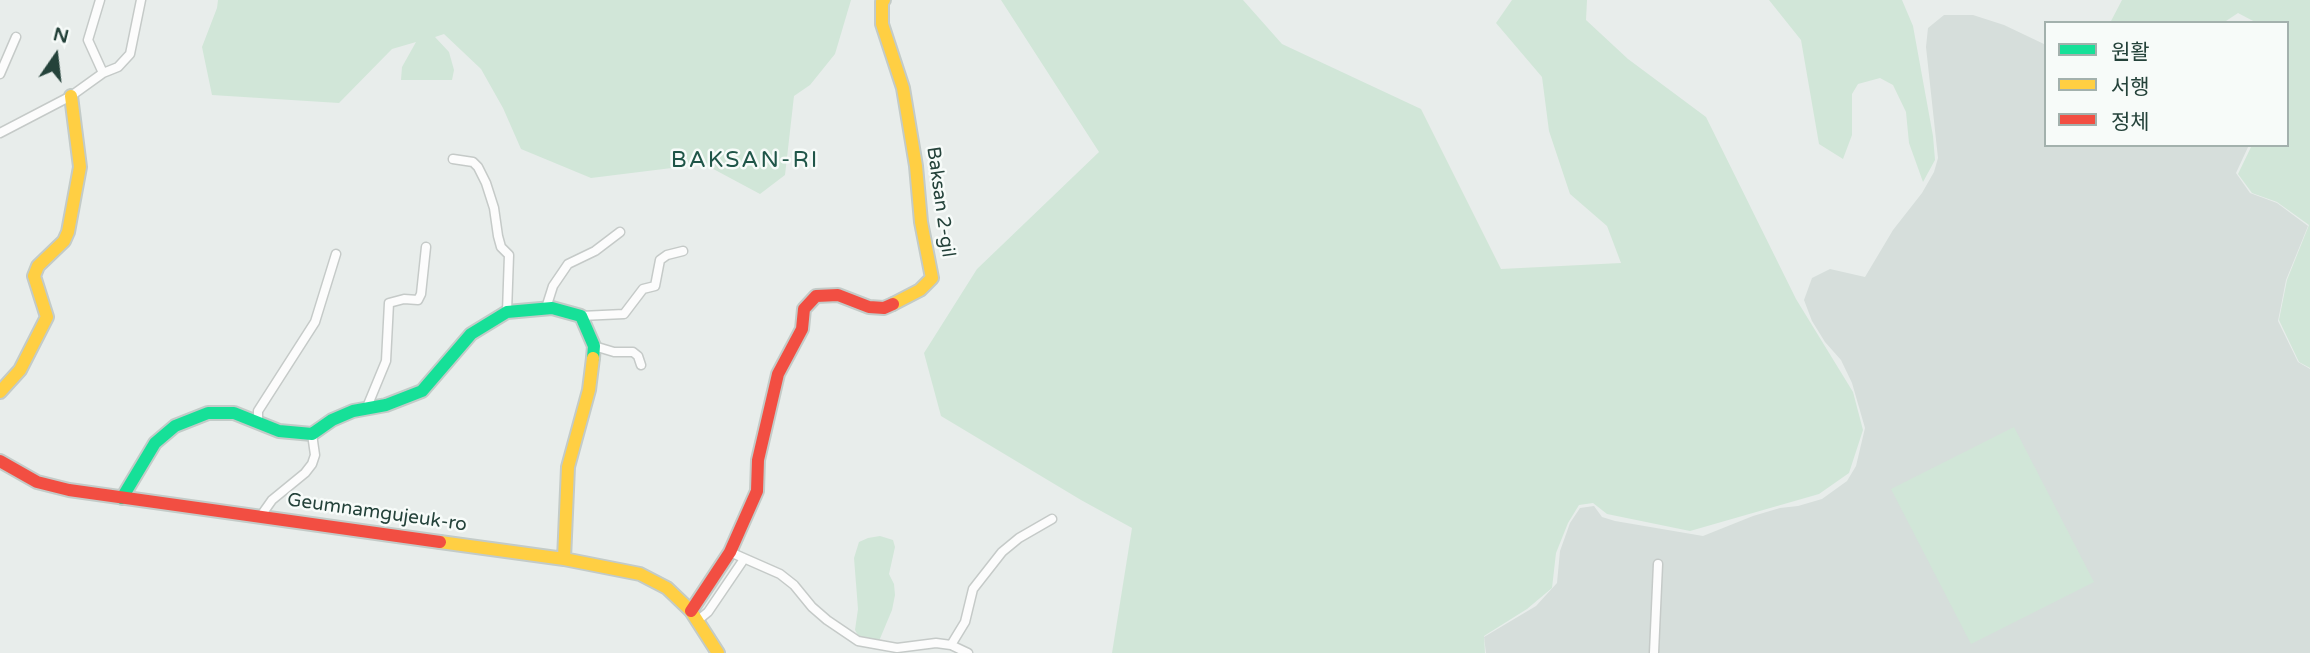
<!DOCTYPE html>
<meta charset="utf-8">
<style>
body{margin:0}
#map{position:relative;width:2310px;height:653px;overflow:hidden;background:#e8edeb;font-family:"Varela Round","Noto Sans KR",sans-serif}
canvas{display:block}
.legend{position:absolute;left:2044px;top:21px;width:245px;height:126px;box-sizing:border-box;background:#f7fbf9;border:2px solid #a3b1ad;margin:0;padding:9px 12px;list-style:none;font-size:21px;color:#24423a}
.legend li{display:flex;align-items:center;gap:14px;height:35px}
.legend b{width:35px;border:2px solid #a3b1ad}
.north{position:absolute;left:21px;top:21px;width:70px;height:70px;-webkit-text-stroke:5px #f7fbf9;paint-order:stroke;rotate:14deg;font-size:19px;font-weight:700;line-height:28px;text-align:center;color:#24423a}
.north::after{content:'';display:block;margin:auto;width:24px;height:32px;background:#24423a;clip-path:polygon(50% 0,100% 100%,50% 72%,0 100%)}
</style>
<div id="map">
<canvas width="2310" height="653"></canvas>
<ul class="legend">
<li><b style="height:9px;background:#16e098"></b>원활</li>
<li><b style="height:9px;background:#ffcf43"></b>서행</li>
<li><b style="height:9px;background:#f24e42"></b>정체</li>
</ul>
<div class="north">N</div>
</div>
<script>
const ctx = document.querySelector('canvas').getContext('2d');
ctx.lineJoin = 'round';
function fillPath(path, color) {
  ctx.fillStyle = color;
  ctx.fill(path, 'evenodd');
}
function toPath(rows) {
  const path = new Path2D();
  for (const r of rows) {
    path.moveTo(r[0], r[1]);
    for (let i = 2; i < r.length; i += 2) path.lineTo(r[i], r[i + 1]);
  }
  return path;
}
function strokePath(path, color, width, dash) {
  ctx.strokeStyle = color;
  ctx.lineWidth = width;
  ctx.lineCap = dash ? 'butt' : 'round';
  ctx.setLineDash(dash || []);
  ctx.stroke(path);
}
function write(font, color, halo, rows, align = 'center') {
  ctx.font = font + ' "Varela Round",sans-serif';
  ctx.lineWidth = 5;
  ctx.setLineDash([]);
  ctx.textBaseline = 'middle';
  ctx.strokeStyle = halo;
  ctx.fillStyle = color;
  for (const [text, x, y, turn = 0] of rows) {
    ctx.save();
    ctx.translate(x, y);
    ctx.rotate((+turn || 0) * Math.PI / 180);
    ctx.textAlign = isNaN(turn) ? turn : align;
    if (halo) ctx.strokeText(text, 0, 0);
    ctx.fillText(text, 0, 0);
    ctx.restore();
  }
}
fillPath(toPath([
 [1944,15,1973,15,2004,25,2046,45,2046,145,2249,145,2236,173,2250,193,2277,203,2308,226,2286,280,2278,321,2298,362,2310,369,2310,653,1486,653,1484,637,1536,606,1557,583,1560,551,1570,523,1580,508,1594,506,1602,517,1615,521,1703,536,1753,516,1780,508,1798,506,1822,499,1847,481,1856,466,1865,428,1852,383,1841,360,1825,342,1812,321,1804,300,1812,278,1830,269,1865,277,1893,230,1922,193,1934,172,1938,158,1926,47,1928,28]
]), '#d6dedb');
fillPath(toPath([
 [218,0,851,0,835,54,810,85,794,96,785,175,760,194,704,164,591,178,521,149,503,108,481,69,444,34,435,37,449,52,454,70,452,80,401,80,402,67,416,42,392,49,339,103,212,95,202,47,217,8],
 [1001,0,1243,0,1282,44,1421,109,1501,269,1621,263,1607,226,1570,194,1549,131,1542,77,1496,23,1512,0,1587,0,1586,20,1628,59,1706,117,1796,299,1853,392,1863,430,1849,473,1819,494,1690,531,1607,514,1593,503,1579,505,1568,523,1556,553,1552,588,1527,609,1484,636,1485,653,1112,653,1132,528,1081,500,941,416,924,353,977,269,1099,152],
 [1769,0,1902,0,1913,26,1933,136,1935,160,1923,182,1909,143,1906,112,1893,85,1880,78,1858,84,1852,94,1852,135,1843,159,1819,144,1801,40],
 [2122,0,2310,0,2310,368,2299,362,2279,320,2287,280,2309,225,2277,202,2252,193,2238,174,2252,145,2287,145,2287,23,2257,23,2238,13,2223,23,2110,23],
 [2014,427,2094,582,1971,644,1891,489],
 [880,536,893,540,895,547,889,574,894,584,895,595,892,610,879,641,859,637,855,630,858,609,854,558,859,542,868,538]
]), '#d1e6d8');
const street = toPath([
 [103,73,118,67,130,54,141,0],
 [0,74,16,37],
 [0,133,71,96,103,73,88,40,100,0],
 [453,159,473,162,478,167,486,183,494,208,498,236,501,247,509,255,507,312],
 [546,308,553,286,568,264,595,251,620,232],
 [581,316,624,314,643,289,655,286,660,260,667,255,683,251],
 [594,346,614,352,633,352,638,356,641,365],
 [367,407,386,361,389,303,404,299,418,300,421,294,426,247],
 [258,421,258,411,315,322,336,254],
 [260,517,272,500,305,473,312,464,315,455,312,434],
 [730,552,780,574,794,585,812,607,827,620,858,641,897,648,936,643,951,645,968,653],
 [697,621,708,612,744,559],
 [951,645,965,622,973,589,1002,552,1019,538,1052,519],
 [1654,653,1658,564]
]);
const fast = toPath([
 [122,498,155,443,175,426,208,413,234,413,279,431,312,434,332,420,353,411,386,405,422,391,471,334,507,312,552,308,581,316,594,346,593,358]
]);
const slow = toPath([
 [884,0,882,2,882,24,903,88,916,166,921,222,932,278,920,290,893,304],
 [0,392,20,370,47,317,34,276,38,266,64,241,68,232,80,167,71,96],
 [440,542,564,559,640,574,667,588,691,611,718,653],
 [564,559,568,467,589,390,593,358]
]);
const jam = toPath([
 [0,461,37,482,69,490,440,542],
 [691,611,730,552,757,491,758,460,778,374,802,329,804,309,816,296,838,295,869,307,884,308,893,304]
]);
strokePath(street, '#c5cac8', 11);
strokePath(fast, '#c3cbc8', 16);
strokePath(slow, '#c3cbc8', 16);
strokePath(jam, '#c3cbc8', 16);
strokePath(street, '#fcfcfc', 8);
strokePath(fast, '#16e098', 12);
strokePath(slow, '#ffcf43', 12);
strokePath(jam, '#f24e42', 12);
write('19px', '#24423a', '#f7fbf9', [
 ["Baksan 2-gil",940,202,82],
 ["Geumnamgujeuk-ro",377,513,8]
]);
ctx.letterSpacing = '2px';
write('23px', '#1f5548', '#f7fbf9', [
 ["BAKSAN-RI",745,161]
]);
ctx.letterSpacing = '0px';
</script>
